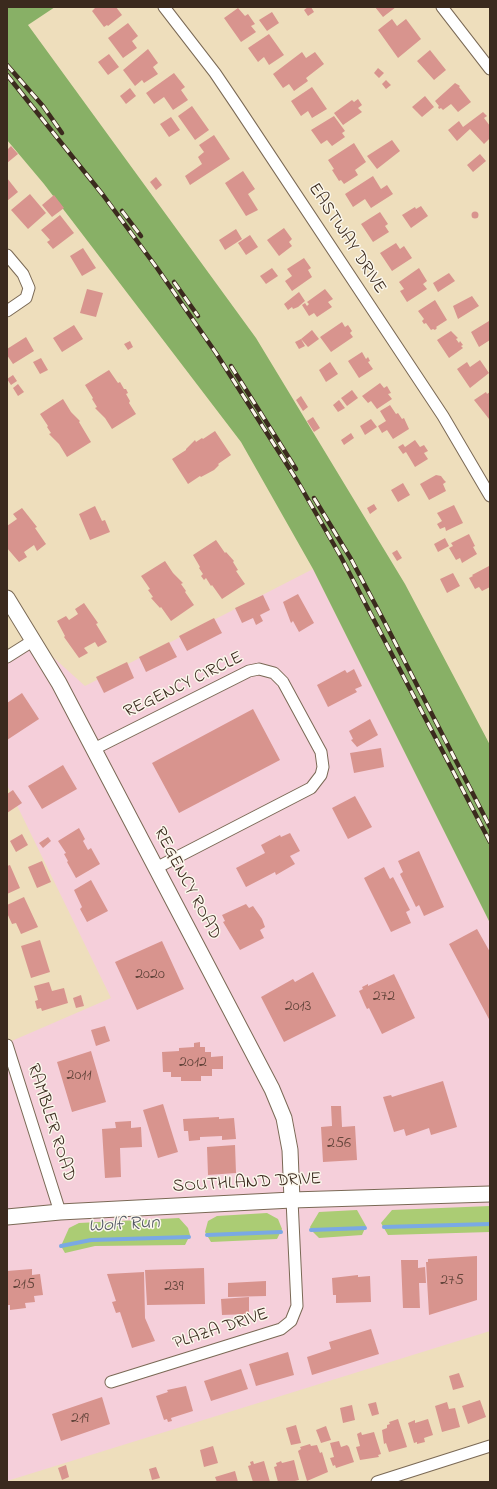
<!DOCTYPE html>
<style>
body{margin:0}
#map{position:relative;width:497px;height:1489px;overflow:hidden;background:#eedebc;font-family:"Indie Flower",sans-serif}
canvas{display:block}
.frame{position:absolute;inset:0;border:8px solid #3b2a1e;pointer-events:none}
</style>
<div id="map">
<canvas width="497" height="1489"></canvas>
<div class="frame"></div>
</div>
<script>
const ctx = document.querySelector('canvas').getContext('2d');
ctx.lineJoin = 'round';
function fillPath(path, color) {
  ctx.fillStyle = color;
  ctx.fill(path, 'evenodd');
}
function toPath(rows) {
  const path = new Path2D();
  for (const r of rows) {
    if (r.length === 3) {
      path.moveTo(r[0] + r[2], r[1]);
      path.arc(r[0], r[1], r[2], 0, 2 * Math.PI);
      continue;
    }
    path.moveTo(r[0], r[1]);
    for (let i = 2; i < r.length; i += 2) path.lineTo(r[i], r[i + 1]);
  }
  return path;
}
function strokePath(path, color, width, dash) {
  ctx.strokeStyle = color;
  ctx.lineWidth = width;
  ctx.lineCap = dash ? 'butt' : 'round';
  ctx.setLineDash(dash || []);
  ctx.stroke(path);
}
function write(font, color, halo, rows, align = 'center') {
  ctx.font = font + ' "Indie Flower",sans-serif';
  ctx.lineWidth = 3;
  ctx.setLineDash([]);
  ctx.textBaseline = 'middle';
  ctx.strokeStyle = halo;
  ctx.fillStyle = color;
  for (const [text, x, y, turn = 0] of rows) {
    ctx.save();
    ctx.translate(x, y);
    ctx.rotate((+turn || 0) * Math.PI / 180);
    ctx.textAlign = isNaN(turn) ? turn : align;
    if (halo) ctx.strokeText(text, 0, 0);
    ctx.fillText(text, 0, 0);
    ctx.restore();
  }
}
fillPath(toPath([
 [313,569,490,923,490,1331,7,1481,7,1043,111,998,7,785,7,657,34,640,85,686]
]), '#f5cfda');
fillPath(toPath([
 [490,1206,490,1232,388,1235,381,1223,392,1210],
 [357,1210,366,1226,362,1235,319,1238,311,1230,310,1227,319,1212],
 [267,1213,278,1219,282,1229,277,1239,211,1242,205,1232,208,1221,217,1216],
 [179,1218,188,1228,190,1235,185,1245,95,1246,65,1253,61,1246,69,1228,79,1223]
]), '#abcc74');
fillPath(toPath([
 [7,7,55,7,28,25,256,338,405,584,490,745,490,923,313,569,241,442,44,184,7,140]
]), '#88b066');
strokePath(toPath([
 [384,1227,490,1224],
 [311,1230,365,1228],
 [207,1235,281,1232],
 [61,1246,91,1240,189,1237]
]), '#7aa9e4', 4);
fillPath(toPath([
 [94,7,116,7,122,15,108,26,107,25,104,27,92,11,95,8],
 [308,7,311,7,314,12,308,16,304,10],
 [375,7,396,7,383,17],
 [238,8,245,16,248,14,255,24,251,26,256,32,241,42,224,18],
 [272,12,279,23,267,31,259,20],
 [392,19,397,26,406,19,421,39,398,58,378,30],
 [128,23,138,36,132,41,137,48,123,58,108,38],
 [269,34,284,55,269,65,264,57,258,62,248,48],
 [148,49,158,63,153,67,158,74,144,83,142,80,135,86,123,70],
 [430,50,446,70,434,80,417,61],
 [302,52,306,58,315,52,324,64,306,78,308,81,294,91,289,84,283,88,273,74],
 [109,54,119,67,108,75,98,62],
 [378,68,384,73,379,78,374,73],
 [174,73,185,87,181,90,188,100,173,110,164,97,154,104,146,93],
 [386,80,391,85,386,89,382,84],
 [455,83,460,86,459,87,471,102,458,112,451,104,443,110,441,108,439,109,438,107,439,106,435,101],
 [312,87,327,109,312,118,308,111,301,116,291,101],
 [130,88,136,96,126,104,120,96],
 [425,96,434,107,422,117,412,107],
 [358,99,362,105,358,108,362,112,343,125,334,113,352,100,354,102],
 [192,106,209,130,195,140,178,116],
 [483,112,487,116,484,118,490,126,490,138,484,144,470,129,457,141,448,130,459,121,463,127],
 [334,116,345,131,342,133,345,137,332,146,327,140,321,144,311,130],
 [171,117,180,130,169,137,160,124],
 [214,135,230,159,190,185,185,176,202,164,198,157,204,152,199,145],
 [392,140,400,151,377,169,367,156],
 [354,143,366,162,355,170,358,175,344,184,341,180,339,181,332,170,334,169,328,160],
 [11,146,18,154,7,163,7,150],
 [480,154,486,161,473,172,467,165],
 [243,171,255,189,248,194,258,210,246,216,225,183],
 [373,176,381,189,387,185,393,194,371,208,365,199,353,207,345,194],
 [156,177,162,185,156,190,150,182],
 [7,178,18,192,7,201],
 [30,194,46,213,28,229,11,210],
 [54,195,64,208,52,217,42,205],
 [421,206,428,216,411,228,402,215,415,207,416,209],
 [475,215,3.5],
 [380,212,388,224,385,226,389,232,373,242,361,224],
 [60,215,74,233,53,249,47,242,50,240,41,230],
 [284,228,292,239,289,242,292,246,279,256,267,240],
 [236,229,242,239,225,250,219,240],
 [250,235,258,247,246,255,238,243],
 [396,243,400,249,404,246,412,258,392,271,380,253],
 [83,248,96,268,82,276,70,256],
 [304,258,311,268,308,270,312,277,292,291,285,281,292,276,287,269],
 [272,268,278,276,266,284,260,276],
 [419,268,427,281,423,284,427,289,407,302,400,291,404,289,399,282],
 [449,273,455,281,438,292,433,283],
 [87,289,103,293,96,317,80,313],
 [325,289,333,299,328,302,332,307,317,317,314,313,309,316,302,305,305,303,307,306,309,304,307,302],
 [299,292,305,301,298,307,293,309,292,307,288,310,284,304],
 [472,296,479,306,458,319,453,306],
 [435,300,447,320,436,327,437,328,435,330,433,329,431,330,426,323,424,324,422,321,424,319,418,311],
 [489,321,490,340,479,347,471,332],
 [342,322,345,327,348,325,352,331,350,333,353,337,331,352,320,337],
 [74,325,83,339,62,352,53,338],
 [312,330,319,339,308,347,301,339],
 [451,331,458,338,456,339,459,343,460,341,463,345,461,346,463,348,449,358,437,340],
 [26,337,34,351,13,364,7,355,7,349],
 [301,339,305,346,299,349,295,342],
 [130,341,133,347,128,350,124,344],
 [362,352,366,359,368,357,370,361,368,362,373,369,359,378,348,361],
 [41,358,48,370,40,374,33,362],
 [480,360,489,373,470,388,457,369,467,362,470,367],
 [330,362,338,374,326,382,319,370],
 [109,370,118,383,120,382,124,389,126,389,128,393,126,394,130,401,129,403,136,414,112,429,105,418,95,408,97,407,92,399,93,398,85,385],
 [13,375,17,381,11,385,7,379],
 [380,383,384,388,387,386,391,393,388,394,392,399,377,409,371,401,368,403,362,396],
 [18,384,24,392,18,396,13,388],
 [352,390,358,398,347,406,341,398],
 [486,392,487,394,490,392,489,419,474,400],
 [301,396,308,407,303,411,296,400],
 [63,399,71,412,80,421,79,422,91,442,67,457,59,444,49,434,51,433,47,427,48,426,40,414],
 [339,400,345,408,338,412,333,405],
 [390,405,396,414,398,413,402,419,404,418,409,429,393,439,387,430,382,433,378,426,386,421,380,411],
 [313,417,320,428,314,432,307,421],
 [371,419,377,427,365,435,360,426],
 [215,431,231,455,218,464,219,465,214,470,201,477,200,476,188,484,172,459,186,450,186,449,195,440,196,442,202,438,203,439],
 [351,433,354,438,344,445,341,440],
 [415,440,420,447,424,445,428,451,424,453,428,459,415,467,406,452,403,454,398,447,403,444,405,447],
 [436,475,441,476,444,480,446,482,443,484,446,491,429,500,420,484],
 [403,483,410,495,398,502,391,490],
 [374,504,377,509,370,514,367,508],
 [454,505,463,523,446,531,445,527,440,529,437,524,442,521,437,513],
 [95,506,102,521,105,520,110,532,90,540,79,514],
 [22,508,37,527,35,528,46,544,37,551,34,545,24,552,27,557,19,562,7,548,7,526,17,519,13,514],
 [469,534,475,546,473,547,477,554,462,563,460,558,456,560,449,548,453,546,451,543],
 [445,538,449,546,438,552,434,544],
 [216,540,225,553,226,552,234,561,233,562,238,570,236,571,245,584,222,599,212,585,211,586,206,578,204,580,201,576,203,574,199,568,200,567,193,555],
 [397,550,402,558,397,561,392,553],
 [165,561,173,573,183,583,181,584,186,591,185,592,194,605,171,621,161,607,160,608,151,598,153,597,148,590,150,589,141,576],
 [489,566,490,587,482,591,479,587,475,589,469,578,473,576,472,575],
 [453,573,460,586,447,593,440,579],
 [298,594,314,623,299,632,293,621,291,623,283,602],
 [263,595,270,610,260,615,263,621,256,625,253,618,242,623,235,608],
 [84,603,98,623,96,624,107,642,98,647,95,642,84,648,88,653,79,658,64,637,65,636,57,621,66,616,69,620,78,614,75,609],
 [214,618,222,633,187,651,179,636],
 [169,642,177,657,146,672,139,657],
 [127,662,134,678,104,693,96,677],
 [354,669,362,686,355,689,357,692,328,707,317,685,345,670,347,673],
 [22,693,39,719,7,740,7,703],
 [253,709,280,760,179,813,152,763],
 [370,719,378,735,357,747,351,740,353,739,349,731],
 [381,748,384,767,354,773,350,753],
 [63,765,77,789,42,809,28,786],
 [13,790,22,803,7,813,7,794],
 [355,796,372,827,348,839,332,808],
 [79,828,85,839,83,841,88,850,91,848,100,864,76,878,67,862,68,861,64,854,66,853,58,841],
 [290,833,300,851,290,856,295,864,276,875,275,872,246,887,236,868,265,853,261,845,280,835,281,837],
 [22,834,28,845,16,852,10,841],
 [48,837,51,841,43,848,39,843],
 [419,851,444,907,424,916,419,905,416,907,400,874,403,872,398,861],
 [42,861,51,882,37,888,28,867],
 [10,865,20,888,7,894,7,866],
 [384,867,390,879,393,877,410,910,406,912,411,923,391,932,364,878],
 [91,880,108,911,87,922,80,909,82,907,74,890],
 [24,897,38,927,21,934,16,923,12,924,7,913,7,905],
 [246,904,249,908,253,906,262,919,265,927,260,930,264,938,240,950,223,922,225,921,222,915],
 [477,929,490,952,490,1021,449,944],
 [40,940,50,972,31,978,21,946],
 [162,941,184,989,137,1010,115,962],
 [313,972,336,1016,284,1042,261,997,293,979,295,982],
 [394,974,415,1018,382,1034,369,1008,367,1009,365,1005,359,991,363,989,362,987,368,984,368,986],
 [49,982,52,991,64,988,68,1003,42,1011,41,1008,37,1009,35,1001,38,1000,34,986],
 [81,995,84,1006,76,1008,73,998],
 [105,1026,110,1041,96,1046,91,1030],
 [200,1042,200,1047,205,1047,205,1052,211,1052,211,1057,223,1056,223,1069,212,1069,212,1076,201,1076,201,1081,181,1081,181,1077,171,1077,171,1072,163,1072,162,1052,179,1051,179,1048,194,1047,194,1043],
 [91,1051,106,1102,72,1112,57,1062],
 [443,1081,457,1127,431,1135,429,1128,406,1136,404,1129,394,1132,383,1097,391,1095,392,1097],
 [163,1104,178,1152,158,1158,143,1110],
 [331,1106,341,1106,342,1127,355,1126,357,1160,323,1162,321,1127,332,1126],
 [219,1117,219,1119,234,1118,236,1139,222,1140,222,1136,200,1137,200,1140,189,1141,188,1131,184,1131,183,1119],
 [131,1121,131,1128,141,1127,142,1147,120,1148,121,1177,105,1178,102,1129,116,1128,115,1122],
 [235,1145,236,1173,208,1175,207,1147],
 [477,1256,477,1300,429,1315,426,1262,428,1262,428,1259],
 [401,1260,418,1260,418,1268,425,1267,426,1283,419,1283,420,1308,403,1308],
 [204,1268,205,1304,147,1305,145,1270],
 [32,1269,32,1275,40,1274,43,1295,34,1296,35,1302,25,1303,26,1308,10,1310,10,1305,7,1305,7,1271],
 [144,1272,145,1318,155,1341,132,1348,120,1312,116,1313,112,1302,116,1301,107,1274],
 [358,1275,358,1277,370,1276,371,1302,336,1303,336,1295,333,1295,332,1278],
 [266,1281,266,1296,228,1297,228,1283],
 [249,1297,249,1314,222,1315,221,1299],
 [371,1329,379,1354,312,1375,307,1357,331,1349,329,1342],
 [288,1352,294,1375,256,1386,249,1364],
 [241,1369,248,1389,211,1401,204,1381],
 [459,1373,464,1387,453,1390,449,1376],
 [186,1386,193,1411,171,1418,172,1421,168,1422,167,1419,164,1420,156,1396,168,1392,167,1390],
 [102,1397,110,1424,61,1441,52,1414],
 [480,1400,486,1417,468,1424,462,1406],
 [376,1402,379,1414,372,1416,368,1404],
 [447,1402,449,1409,455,1408,460,1427,442,1432,435,1406],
 [352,1405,355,1420,343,1423,340,1408],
 [398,1419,407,1447,389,1452,386,1443,384,1444,382,1430,387,1428,387,1425,390,1424,389,1422],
 [428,1419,433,1435,424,1438,425,1442,417,1444,417,1442,414,1443,408,1423,415,1420,415,1423],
 [296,1425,301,1443,291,1445,286,1428],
 [326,1426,331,1440,321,1443,316,1430],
 [361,1432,362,1435,374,1432,381,1454,378,1455,379,1457,360,1460,356,1447,360,1446,357,1434],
 [339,1441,341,1447,347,1445,349,1447,354,1462,336,1468,335,1465,333,1466,330,1458,334,1457,330,1443],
 [310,1444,311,1446,317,1445,320,1453,322,1452,328,1472,307,1481,298,1451,301,1449,300,1447],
 [213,1446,218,1463,204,1467,200,1450],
 [294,1460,299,1480,291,1482,278,1482,274,1467,277,1466,276,1463,279,1462,281,1461,282,1463],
 [253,1461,254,1464,264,1461,270,1482,253,1482,248,1466,251,1465,250,1462],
 [66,1465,69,1477,62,1480,58,1468],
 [156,1467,160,1478,152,1480,149,1469],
 [235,1471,238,1482,217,1482,215,1477]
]), '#d8948e');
const street = toPath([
 [164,7,215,73,238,107,443,416,490,496],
 [442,7,490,69],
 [7,255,23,274,29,288,26,298,7,311],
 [7,657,34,640],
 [94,749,249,671,259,669,274,673,283,682,321,752,323,767,321,775,311,788,156,868],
 [7,1045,60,1212],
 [111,1382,281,1329,291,1321,297,1306,292,1200],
 [377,1482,490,1446]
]);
const secondary = toPath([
 [7,598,59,683,272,1089,284,1118,290,1150,292,1200],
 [7,1217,60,1212,292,1200,490,1194]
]);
strokePath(street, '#7a6955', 13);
strokePath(secondary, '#7a6955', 17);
strokePath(street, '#fff', 11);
strokePath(secondary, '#fff', 15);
const rail = toPath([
 [7,65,43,106,62,133],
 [7,75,103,195,157,268,216,353,298,482,341,557,490,842],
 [122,211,141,236],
 [174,282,198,316],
 [231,366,296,469],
 [314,498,351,559,384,621,490,827]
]);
strokePath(rail, '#3b2a1e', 4.5);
strokePath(rail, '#fbf7ec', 3, [9]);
write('16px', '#62443a', null, [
 ["2020",150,975],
 ["272",384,997],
 ["2013",298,1007],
 ["2012",193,1063],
 ["2011",79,1076],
 ["256",339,1144],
 ["275",452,1281],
 ["215",24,1285],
 ["239",174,1287],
 ["219",80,1419]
]);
write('18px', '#3b2a1e', '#fbf7ec', [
 ["EASTWAY DRIVE",346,239,57],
 ["REGENCY CIRCLE",184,686,-26],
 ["REGENCY ROAD",186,884,62],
 ["RAMBLER ROAD",50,1123,72],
 ["SOUTHLAND DRIVE",247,1184,-3],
 ["PLAZA DRIVE",221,1330,-18]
]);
write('italic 19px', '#515663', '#fbf7ec', [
 ["Wolf Run",124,1226,-3]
]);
</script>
